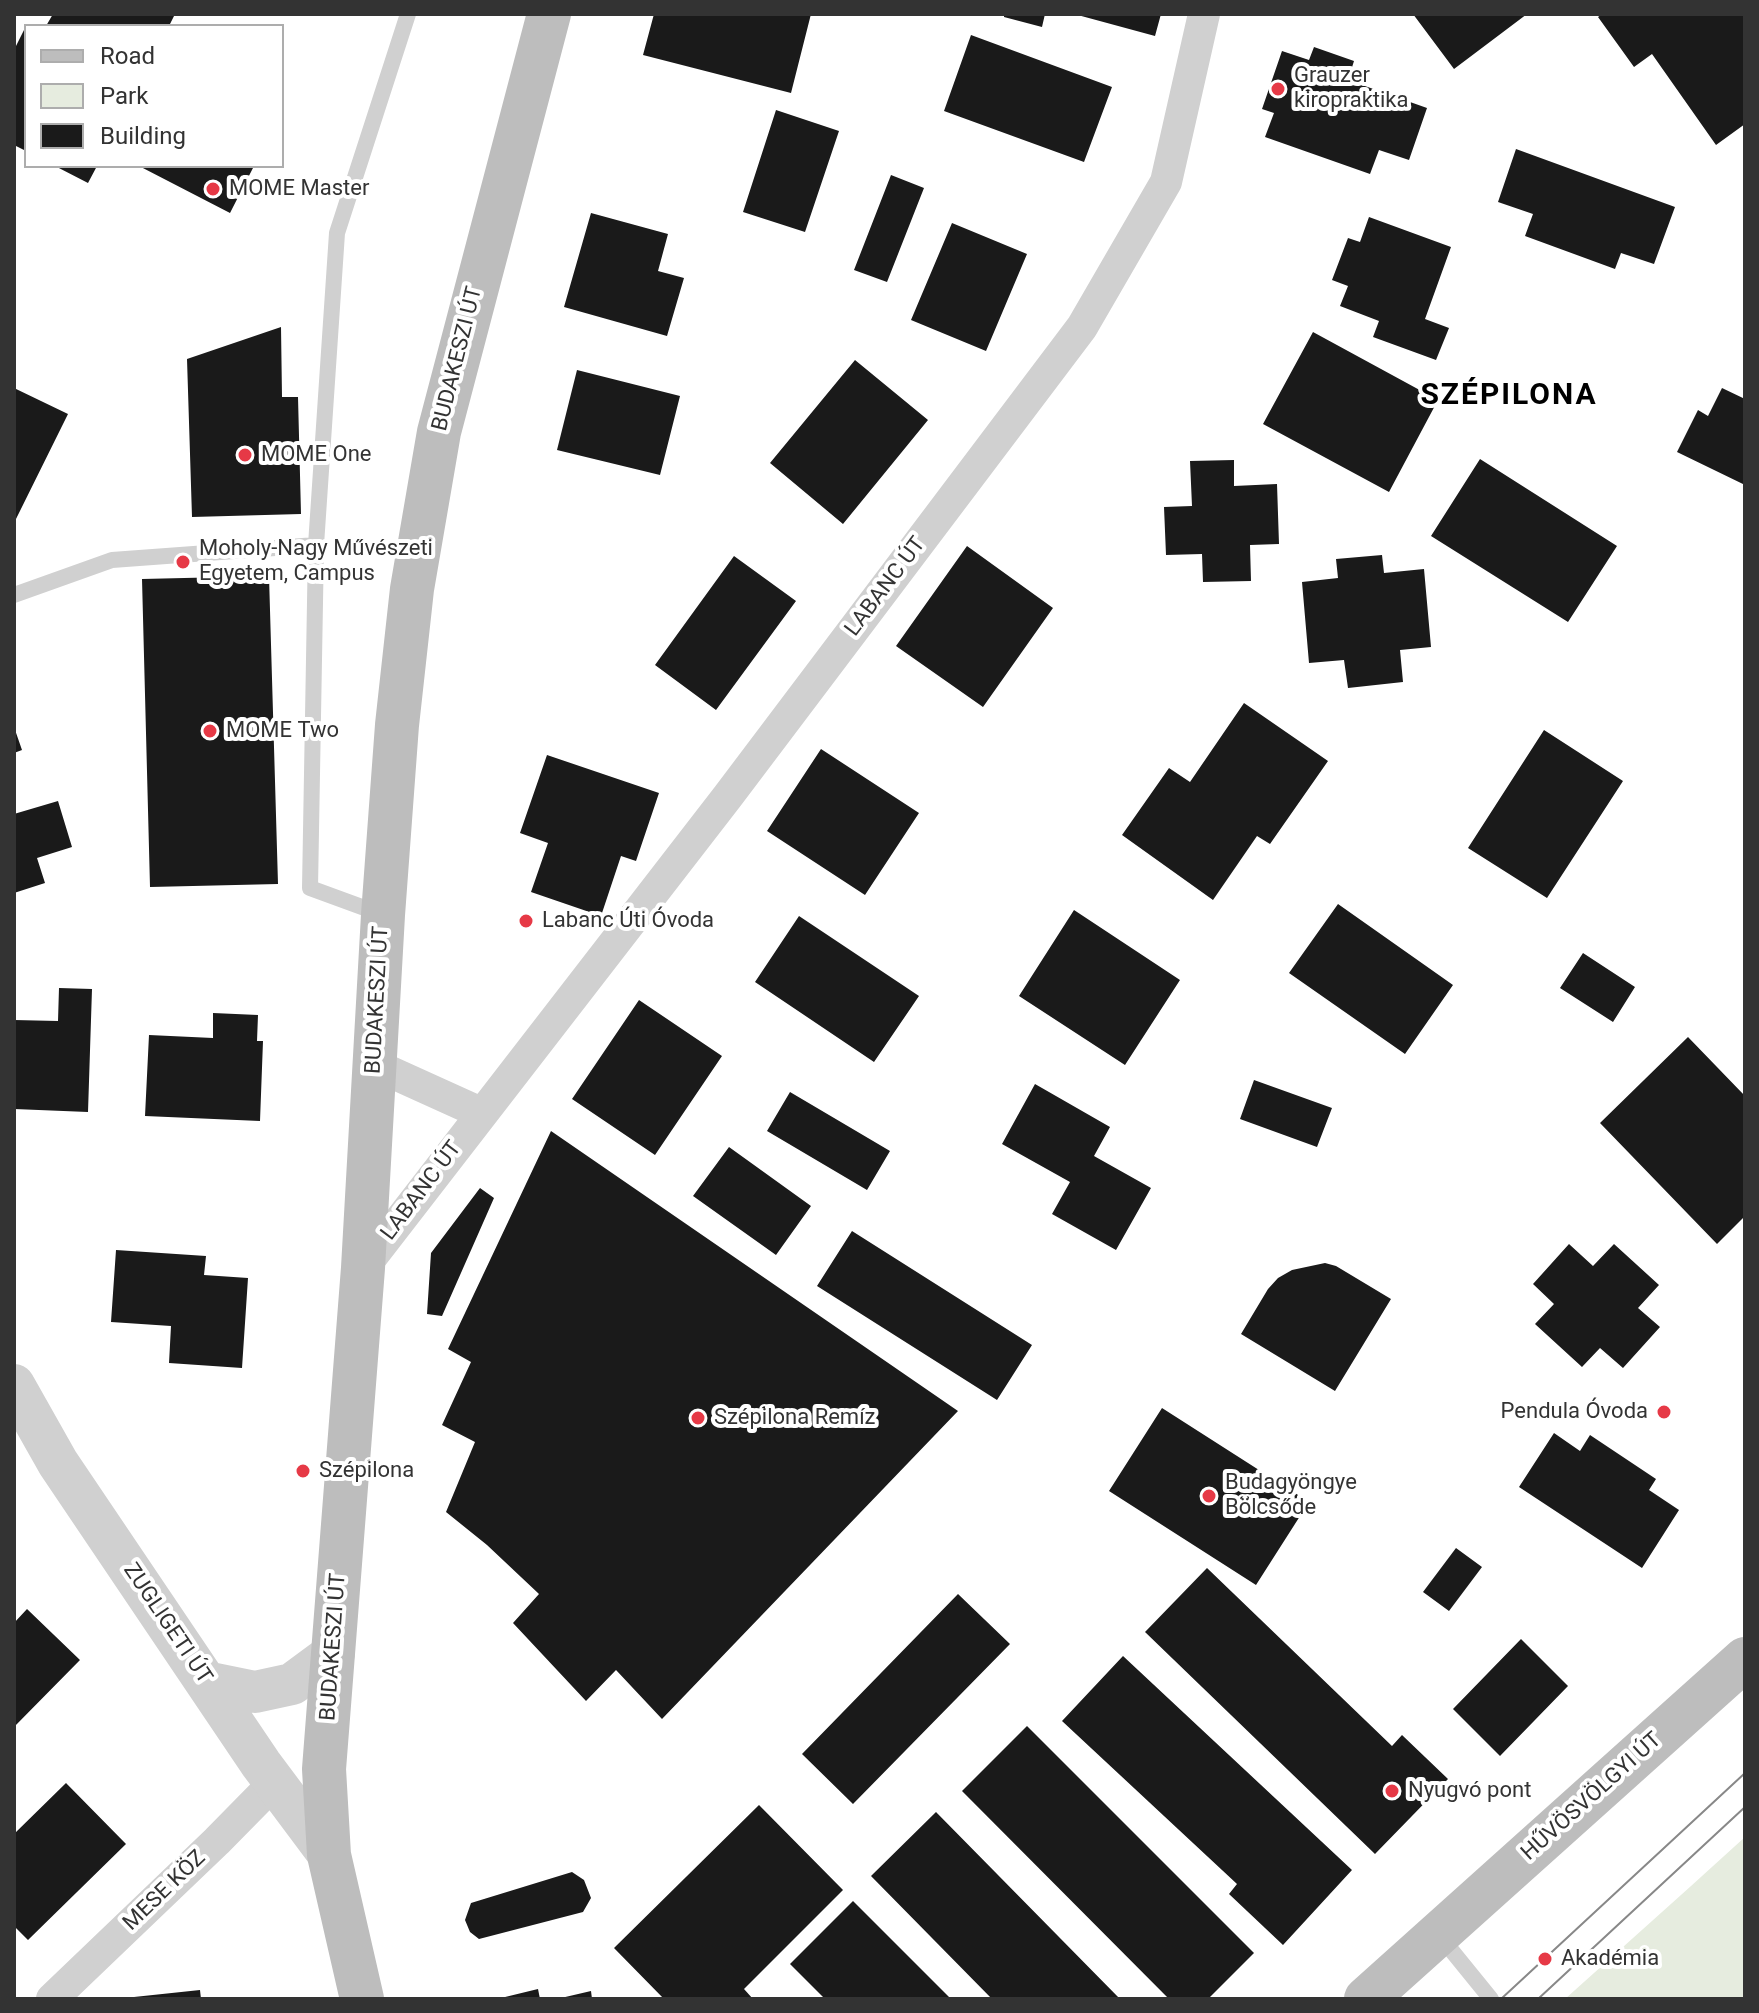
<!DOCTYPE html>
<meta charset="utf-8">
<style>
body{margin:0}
#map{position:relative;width:1759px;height:2013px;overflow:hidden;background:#fff;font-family:Roboto,sans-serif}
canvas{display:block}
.frame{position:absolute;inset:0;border:16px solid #333;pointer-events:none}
.legend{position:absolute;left:24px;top:24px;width:260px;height:144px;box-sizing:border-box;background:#fff;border:2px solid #adadad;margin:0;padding:10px 14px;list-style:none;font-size:24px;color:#333}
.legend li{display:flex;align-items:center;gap:16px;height:40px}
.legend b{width:40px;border:2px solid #adadad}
</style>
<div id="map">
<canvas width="1759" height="2013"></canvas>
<div class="frame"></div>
<ul class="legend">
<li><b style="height:10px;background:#bdbdbd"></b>Road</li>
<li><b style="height:22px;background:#e6ecdf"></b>Park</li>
<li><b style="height:22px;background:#1a1a1a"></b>Building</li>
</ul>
</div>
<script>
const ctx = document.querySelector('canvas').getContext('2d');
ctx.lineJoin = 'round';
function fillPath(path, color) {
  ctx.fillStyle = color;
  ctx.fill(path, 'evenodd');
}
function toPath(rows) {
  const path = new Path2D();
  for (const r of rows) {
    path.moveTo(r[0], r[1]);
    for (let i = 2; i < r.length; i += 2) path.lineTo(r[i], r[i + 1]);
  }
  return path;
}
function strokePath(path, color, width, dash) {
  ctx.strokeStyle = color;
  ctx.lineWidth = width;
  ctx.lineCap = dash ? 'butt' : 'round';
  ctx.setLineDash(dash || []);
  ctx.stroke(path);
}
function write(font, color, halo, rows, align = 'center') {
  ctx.font = font + ' Roboto,sans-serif';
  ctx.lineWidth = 8;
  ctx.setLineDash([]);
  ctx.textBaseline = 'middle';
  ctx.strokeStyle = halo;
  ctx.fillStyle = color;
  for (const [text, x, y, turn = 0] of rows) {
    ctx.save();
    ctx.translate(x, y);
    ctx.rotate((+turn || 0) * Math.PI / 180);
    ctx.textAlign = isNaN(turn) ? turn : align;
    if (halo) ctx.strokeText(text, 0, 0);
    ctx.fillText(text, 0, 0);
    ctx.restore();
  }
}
fillPath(toPath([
 [1745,1837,1745,1999,1565,1999,1691,1886]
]), '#e6ecdf');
fillPath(toPath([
 [53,14,175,14,169,26,46,26],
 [654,14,811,14,791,93,643,55],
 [1004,14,1045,14,1042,27,1004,17],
 [1074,14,1161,14,1155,36],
 [1413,14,1527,14,1454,69],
 [1602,14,1745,14,1745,124,1716,145,1652,54,1634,67,1598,17],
 [26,26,26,151,14,145,14,50],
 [971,35,1112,87,1084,162,944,111],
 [1314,47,1354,61,1348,80,1427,108,1409,160,1379,150,1370,174,1265,137,1274,113,1262,109,1282,51,1309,60],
 [776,110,839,131,805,232,743,212],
 [1516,149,1675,207,1654,264,1621,253,1615,269,1525,236,1533,214,1498,202],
 [55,166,97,166,88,183],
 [139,166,254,166,230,213],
 [891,175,924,188,887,282,854,270],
 [591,213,668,234,658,271,684,278,667,336,564,307],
 [1369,217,1451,247,1425,319,1449,328,1436,360,1373,337,1379,321,1340,306,1348,286,1332,280,1348,238,1360,242],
 [952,223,1027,254,986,351,911,320],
 [281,327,282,397,298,397,301,514,192,517,187,359],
 [1313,332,1438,400,1389,492,1263,424],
 [855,360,928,420,843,524,770,463],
 [577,370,680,396,660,475,557,450],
 [14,388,68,414,14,523],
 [1722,388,1745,399,1745,485,1677,452,1698,410,1708,416],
 [1480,459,1617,546,1568,622,1431,536],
 [1234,460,1234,486,1277,484,1279,544,1250,545,1251,581,1203,582,1202,554,1166,555,1164,507,1192,506,1190,461],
 [967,546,1053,608,983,707,896,646],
 [1382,555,1384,573,1424,569,1431,647,1400,650,1403,682,1348,688,1344,660,1309,663,1302,582,1338,578,1336,559],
 [734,556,796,601,716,710,655,665],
 [269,576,278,884,150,887,142,579],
 [1244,703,1328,761,1270,844,1257,836,1213,900,1122,835,1169,768,1190,782],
 [14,727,22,750,14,753],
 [1544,730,1623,781,1547,898,1468,848],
 [821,749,919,813,865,895,767,831],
 [547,755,659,793,636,861,621,856,601,916,531,892,548,843,520,833],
 [58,801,72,847,37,858,45,883,14,893,14,814],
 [1338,904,1453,985,1405,1054,1289,973],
 [1074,910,1180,980,1125,1065,1019,996],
 [799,916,919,996,874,1062,755,982],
 [1583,953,1635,987,1613,1022,1560,988],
 [59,988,92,989,88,1112,14,1109,14,1020,58,1021],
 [639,1000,722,1056,655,1155,572,1099],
 [213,1013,258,1015,257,1041,263,1041,260,1121,145,1116,149,1035,213,1038],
 [1688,1037,1745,1096,1745,1216,1717,1244,1600,1123],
 [1254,1080,1332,1108,1317,1147,1240,1119],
 [1035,1084,1110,1127,1094,1156,1151,1188,1116,1250,1052,1214,1070,1182,1002,1144],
 [790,1092,890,1151,867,1190,767,1131],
 [551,1131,958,1411,662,1719,616,1670,586,1701,513,1623,539,1594,487,1545,446,1512,475,1442,442,1425,471,1362,448,1349],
 [729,1147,811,1206,776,1255,693,1196],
 [480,1188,494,1198,442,1316,427,1314,431,1253],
 [852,1231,1032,1345,997,1400,817,1286],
 [1569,1244,1593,1266,1614,1244,1659,1285,1638,1308,1660,1327,1623,1368,1600,1348,1582,1367,1535,1324,1554,1304,1533,1284],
 [116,1250,206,1256,204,1275,248,1278,242,1368,169,1363,171,1326,111,1322],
 [1325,1263,1336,1266,1391,1299,1335,1391,1241,1334,1268,1289,1278,1278,1292,1270],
 [1162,1408,1309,1502,1256,1585,1109,1491],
 [1554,1433,1580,1451,1590,1435,1656,1479,1649,1490,1679,1510,1642,1568,1519,1487],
 [1456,1548,1482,1567,1449,1611,1423,1592],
 [1207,1568,1392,1746,1402,1735,1448,1779,1375,1854,1145,1632],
 [958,1594,1010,1644,853,1804,802,1754],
 [27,1609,80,1660,14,1727,14,1623],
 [1521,1639,1568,1686,1500,1756,1453,1709],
 [1123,1656,1352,1870,1283,1945,1229,1894,1237,1884,1062,1721],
 [1027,1726,1254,1953,1208,1999,1169,1999,962,1791],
 [66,1783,126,1844,28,1940,14,1926,14,1834],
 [759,1805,843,1890,744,1989,753,1999,664,1999,614,1948],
 [936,1812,1120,1999,992,1999,871,1876],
 [572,1872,584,1880,591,1898,583,1912,479,1939,470,1932,465,1920,471,1903],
 [853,1901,951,1999,825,1999,790,1964],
 [538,1989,540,1999,501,1999,501,1998],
 [200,1990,201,1999,134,1999,134,1997],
 [591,1991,592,1999,561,1999,561,1998]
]), '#1a1a1a');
strokePath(toPath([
 [316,545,310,888,381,914],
 [14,595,112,560,316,545,337,233,408,14],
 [1439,1935,1491,1999]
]), '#d0d0d0', 16);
strokePath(toPath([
 [375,1065,481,1113],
 [363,1268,728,796,1082,327,1166,182,1204,14],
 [52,1999,217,1841,276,1781]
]), '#d0d0d0', 32);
strokePath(toPath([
 [14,1385,58,1463,261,1764,329,1855],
 [206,1682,255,1692,292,1684,334,1653]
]), '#d0d0d0', 42);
strokePath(toPath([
 [362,1999,329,1855,324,1769,363,1268,383,915,397,725,412,589,439,432,549,14],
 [1366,1999,1745,1659]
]), '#bdbdbd', 44);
strokePath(toPath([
 [1501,1999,1745,1773],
 [1538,1999,1745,1807]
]), '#888', 2);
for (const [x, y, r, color] of [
 [1278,89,8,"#e63946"],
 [213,189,8,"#e63946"],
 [245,455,8,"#e63946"],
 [183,562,8,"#e63946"],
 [210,731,8,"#e63946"],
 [526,921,8,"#e63946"],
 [1664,1412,8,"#e63946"],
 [698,1418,8,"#e63946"],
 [303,1471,8,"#e63946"],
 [1209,1496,8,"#e63946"],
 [1392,1791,8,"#e63946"],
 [1545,1959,8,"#e63946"]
]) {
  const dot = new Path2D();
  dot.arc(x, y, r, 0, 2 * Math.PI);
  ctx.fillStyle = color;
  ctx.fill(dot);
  strokePath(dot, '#fff', 3);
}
write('22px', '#333', '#fff', [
 ["Grauzer",1294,76],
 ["kiropraktika",1294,101],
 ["MOME Master",229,189],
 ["MOME One",261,455],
 ["Moholy-Nagy Művészeti",199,549],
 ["Egyetem, Campus",199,574],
 ["MOME Two",226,731],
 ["Labanc Úti Óvoda",542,921],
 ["Pendula Óvoda",1648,1412,"right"],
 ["Szépilona Remíz",714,1418],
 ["Szépilona",319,1471],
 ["Budagyöngye",1225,1483],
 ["Bölcsőde",1225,1508],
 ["Nyugvó pont",1408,1791],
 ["Akadémia",1561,1959]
], 'left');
write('22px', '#333', '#fff', [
 ["BUDAKESZI ÚT",458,359,-76],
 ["LABANC ÚT",886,587,-53],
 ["BUDAKESZI ÚT",378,1000,-87],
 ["LABANC ÚT",422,1191,-53],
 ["ZUGLIGETI ÚT",167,1624,56],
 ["BUDAKESZI ÚT",334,1647,-86],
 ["HŰVÖSVÖLGYI ÚT",1592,1797,-42],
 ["MESE KÖZ",165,1891,-44]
]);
ctx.letterSpacing = '2px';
write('bold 30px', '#000', '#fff', [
 ["SZÉPILONA",1509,396]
]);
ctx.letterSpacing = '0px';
</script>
